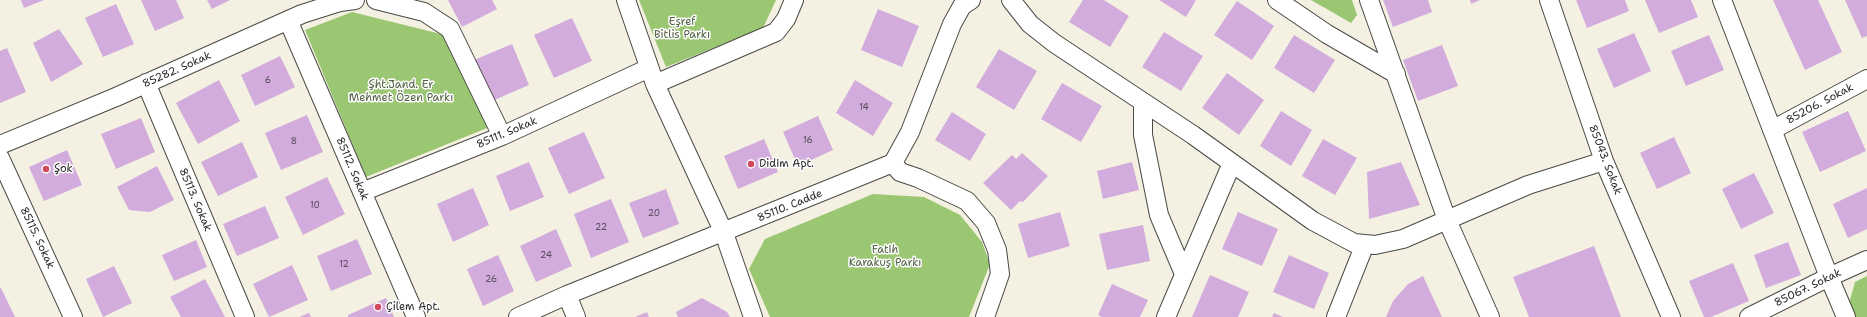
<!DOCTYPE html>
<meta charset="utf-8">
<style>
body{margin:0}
canvas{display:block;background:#f4f1e2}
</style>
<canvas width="1867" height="317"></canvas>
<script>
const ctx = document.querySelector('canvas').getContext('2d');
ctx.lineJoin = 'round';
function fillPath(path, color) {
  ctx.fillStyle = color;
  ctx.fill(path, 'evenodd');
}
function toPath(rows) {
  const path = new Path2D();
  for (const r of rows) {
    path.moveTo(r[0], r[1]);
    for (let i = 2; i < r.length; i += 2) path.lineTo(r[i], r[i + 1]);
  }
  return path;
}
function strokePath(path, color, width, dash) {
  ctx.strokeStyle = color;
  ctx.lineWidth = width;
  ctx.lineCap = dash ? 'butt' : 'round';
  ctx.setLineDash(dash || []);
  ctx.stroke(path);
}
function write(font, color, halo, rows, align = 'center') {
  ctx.font = font + ' "Shantell Sans",sans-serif';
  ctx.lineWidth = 3;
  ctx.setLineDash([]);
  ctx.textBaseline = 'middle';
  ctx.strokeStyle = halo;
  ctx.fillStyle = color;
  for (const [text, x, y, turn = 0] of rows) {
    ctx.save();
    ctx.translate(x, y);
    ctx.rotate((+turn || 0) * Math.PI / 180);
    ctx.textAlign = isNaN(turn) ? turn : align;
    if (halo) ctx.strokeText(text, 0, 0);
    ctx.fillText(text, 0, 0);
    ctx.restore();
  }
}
fillPath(toPath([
 [639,0,776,0,763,28,666,67],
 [1311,0,1352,0,1357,15,1351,23],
 [352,12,445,35,492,126,366,177,305,30],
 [873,194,924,197,960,215,982,242,990,264,969,317,770,317,749,269,765,239],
 [1867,276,1867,317,1853,317,1848,307,1855,282]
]), '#9bc672');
fillPath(toPath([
 [21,0,44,0,24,8],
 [141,0,176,0,184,18,155,31],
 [207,0,230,0,212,9],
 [448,0,492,0,497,9,462,27],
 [1083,0,1104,0,1129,16,1110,47,1069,22],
 [1159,0,1196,0,1186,17],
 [1383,0,1428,0,1432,12,1393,27],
 [1470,0,1480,0,1471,4],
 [1576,0,1625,0,1629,11,1587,28],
 [1645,0,1691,0,1698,17,1659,33],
 [1773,0,1818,0,1842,52,1805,70],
 [1845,0,1867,0,1867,36,1862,38],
 [1237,1,1274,26,1252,60,1214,35],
 [116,4,134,44,103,57,85,18],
 [878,9,919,26,902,67,861,50],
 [572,18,592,61,554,78,534,35],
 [59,29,83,64,51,82,33,43],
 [1164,32,1203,56,1181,91,1142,67],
 [1634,33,1651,71,1614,88,1597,49],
 [1294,35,1335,60,1314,93,1274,68],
 [1709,35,1724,70,1686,86,1671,51],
 [512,44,529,85,492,101,474,60],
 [1442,45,1458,86,1418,101,1403,60],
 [7,48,26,92,0,103,0,51],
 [999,49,1037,71,1014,110,976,87],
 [280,56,295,87,255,106,241,75],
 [1227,73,1264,100,1239,135,1202,108],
 [219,80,240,121,198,144,176,103],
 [855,80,893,103,873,136,836,113],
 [1062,83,1102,106,1081,142,1041,119],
 [1281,111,1312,130,1291,166,1260,146],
 [1848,111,1866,151,1820,172,1802,132],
 [952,112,986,134,970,161,935,140],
 [307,115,323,152,281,170,265,133],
 [818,116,833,150,798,166,783,132],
 [141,118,155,152,116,169,101,134],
 [584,132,605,178,569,194,548,148],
 [1674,137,1691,173,1657,189,1640,153],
 [764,139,778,172,738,189,724,156],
 [1323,139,1357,158,1335,195,1302,176],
 [242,142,258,177,218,196,201,162],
 [67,150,82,185,44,201,29,167],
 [1022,153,1048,176,1023,202,1020,201,1011,210,983,183,1012,155,1016,159],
 [529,162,544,197,510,211,496,176],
 [1132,162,1139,190,1103,199,1097,171],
 [1401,162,1420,205,1369,219,1367,172],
 [157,166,174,200,150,212,129,210,117,187],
 [1754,173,1774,213,1741,229,1722,189],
 [327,177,345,214,303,235,285,197],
 [473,188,489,225,453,242,437,204],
 [1867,188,1867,229,1848,238,1833,204],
 [666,189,679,224,643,238,629,203],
 [611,199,629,242,591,258,574,214],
 [265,206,279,238,237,256,223,224],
 [1060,212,1070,246,1028,258,1018,224],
 [1238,212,1278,229,1262,266,1222,249],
 [1143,225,1150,261,1107,270,1099,234],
 [556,229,572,266,536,282,520,246],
 [357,239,372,274,331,291,317,256],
 [196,240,207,267,174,281,162,255],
 [1788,242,1801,275,1766,288,1754,255],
 [1594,246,1621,317,1529,317,1513,277],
 [498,255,514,291,483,306,467,269],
 [1289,255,1329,273,1314,309,1273,292],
 [1733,263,1749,301,1711,317,1704,317,1689,281],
 [292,265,308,300,269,317,253,284],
 [114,266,132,303,103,317,86,279],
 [1210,275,1249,292,1238,317,1192,317],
 [1423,276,1442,317,1386,317,1393,301,1408,284],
 [205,279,225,317,181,317,170,297],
 [1112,284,1148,300,1140,317,1102,317,1098,315],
 [0,288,1,288,15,317,0,317],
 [386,298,394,317,348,317,348,315],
 [702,298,727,312,730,317,678,317,676,312],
 [647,312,649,317,635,317],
 [309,313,311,317,299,317],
 [1274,313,1283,317,1272,317]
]), '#d2acdc');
const minor = toPath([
 [376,0,424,12,450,29,502,136],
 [626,0,655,84,724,233,753,317],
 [1011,0,1030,24,1054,43,1193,135,1313,221,1354,243,1375,245,1403,239,1528,185,1604,161],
 [1277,0,1327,34,1396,74],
 [1369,0,1447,220,1490,317],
 [1549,0,1604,161,1671,317],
 [1722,0,1829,277,1846,317],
 [288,20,416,317],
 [146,83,245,317],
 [655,84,776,32,786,19,794,0],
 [1143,103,1143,135,1159,215,1184,274],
 [1772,130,1867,79],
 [0,145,116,97,302,14,340,2,355,0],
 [0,158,73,317],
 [893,163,900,172,918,178,967,201,986,223,997,250,1000,274,985,317],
 [362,192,502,136,649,68],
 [567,295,576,317],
 [518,317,567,295,893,163,910,132,952,24,962,6,971,0],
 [1166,317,1232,163],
 [1336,317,1365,244],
 [1749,317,1829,277,1867,260]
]);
strokePath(minor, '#494946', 20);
strokePath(minor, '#fff', 18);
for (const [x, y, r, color] of [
 [751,164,4,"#d1495b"],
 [46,169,4,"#d1495b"],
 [378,307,4,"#d1495b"]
]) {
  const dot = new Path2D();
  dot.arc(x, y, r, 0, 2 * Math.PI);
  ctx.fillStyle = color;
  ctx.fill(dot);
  strokePath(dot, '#fff', 1.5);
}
write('9px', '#554b57', null, [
 ["6",268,81],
 ["14",864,108],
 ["16",808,141],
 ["8",294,142],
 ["10",315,206],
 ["20",654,214],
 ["22",601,228],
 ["24",546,256],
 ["12",344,265],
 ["26",491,280]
]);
write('11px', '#526144', '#fff', [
 ["Eşref",682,22],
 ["Bitlis Parkı",682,35],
 ["Şht.Jand. Er",401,85],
 ["Mehmet Özen Parkı",401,98],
 ["Fatih",885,250],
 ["Karakuş Parkı",885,263]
]);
write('11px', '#2b2b2b', '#fff', [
 ["85282. Sokak",177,70,-24],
 ["85206. Sokak",1820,104,-28],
 ["85111. Sokak",507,133,-23],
 ["85043. Sokak",1605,160,69],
 ["85112. Sokak",352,169,67],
 ["85113. Sokak",195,200,67],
 ["85110. Cadde",790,206,-22],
 ["85115. Sokak",37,238,65],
 ["85067. Sokak",1808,288,-26]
]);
write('11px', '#2b2b2b', '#fff', [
 ["Didim Apt.",759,164],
 ["Şok",54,169],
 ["Çilem Apt.",386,307]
], 'left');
</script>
